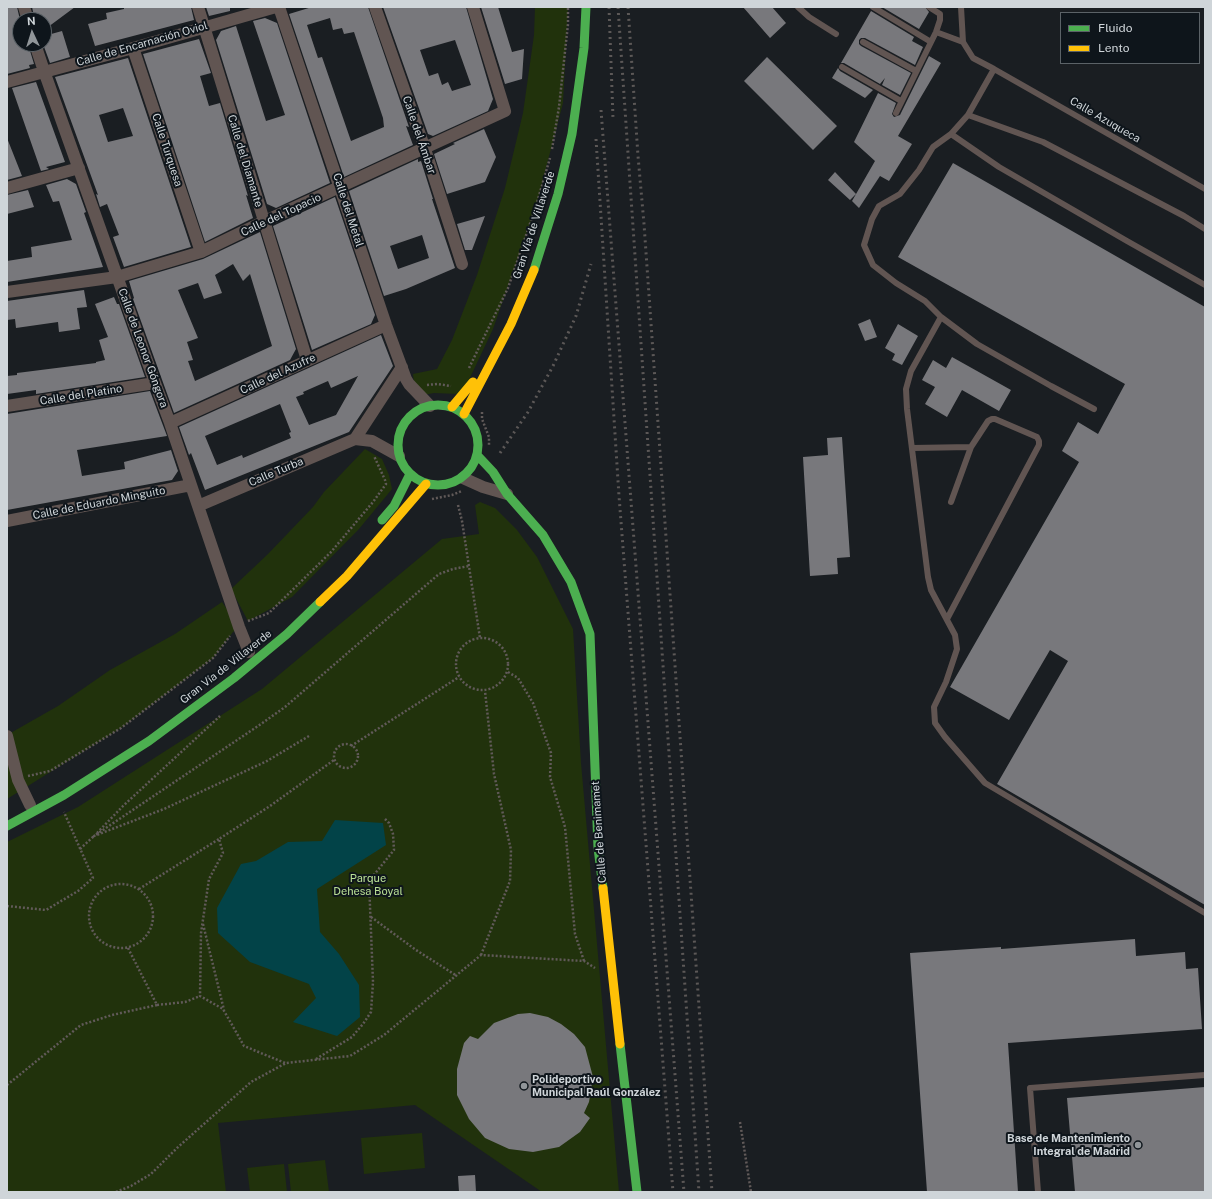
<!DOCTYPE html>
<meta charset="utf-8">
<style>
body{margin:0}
#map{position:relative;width:1212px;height:1199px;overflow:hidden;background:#1a1e22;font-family:"Public Sans",sans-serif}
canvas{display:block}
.frame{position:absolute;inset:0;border:8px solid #cfd5d9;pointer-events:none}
.legend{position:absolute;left:1060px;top:12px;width:140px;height:52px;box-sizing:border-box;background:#0e151b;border:1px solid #5b6267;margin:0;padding:5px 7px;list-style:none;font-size:12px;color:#cfd5d9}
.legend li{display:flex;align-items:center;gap:8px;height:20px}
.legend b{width:20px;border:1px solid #5b6267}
.north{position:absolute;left:12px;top:12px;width:40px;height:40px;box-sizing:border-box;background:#0e151b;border:1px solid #5b6267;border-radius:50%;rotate:356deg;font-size:11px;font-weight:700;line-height:16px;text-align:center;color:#cfd5d9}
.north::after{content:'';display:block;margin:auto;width:14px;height:18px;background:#909599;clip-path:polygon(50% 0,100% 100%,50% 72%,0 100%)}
</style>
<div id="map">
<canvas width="1212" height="1199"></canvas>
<div class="frame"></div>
<ul class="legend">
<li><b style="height:5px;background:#4caf50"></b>Fluido</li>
<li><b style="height:5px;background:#ffc107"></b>Lento</li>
</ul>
<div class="north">N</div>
</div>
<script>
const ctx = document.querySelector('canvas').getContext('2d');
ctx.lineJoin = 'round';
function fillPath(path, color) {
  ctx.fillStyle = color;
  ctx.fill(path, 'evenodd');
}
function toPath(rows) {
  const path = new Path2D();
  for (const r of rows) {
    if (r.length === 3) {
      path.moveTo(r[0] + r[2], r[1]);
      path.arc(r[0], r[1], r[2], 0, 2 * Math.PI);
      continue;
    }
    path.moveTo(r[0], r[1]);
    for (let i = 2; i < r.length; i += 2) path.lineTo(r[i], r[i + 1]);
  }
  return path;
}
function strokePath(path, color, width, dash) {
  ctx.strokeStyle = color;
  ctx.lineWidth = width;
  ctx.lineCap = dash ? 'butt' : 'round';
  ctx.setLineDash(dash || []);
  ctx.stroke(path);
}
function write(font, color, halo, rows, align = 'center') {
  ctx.font = font + ' "Public Sans",sans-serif';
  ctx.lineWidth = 4;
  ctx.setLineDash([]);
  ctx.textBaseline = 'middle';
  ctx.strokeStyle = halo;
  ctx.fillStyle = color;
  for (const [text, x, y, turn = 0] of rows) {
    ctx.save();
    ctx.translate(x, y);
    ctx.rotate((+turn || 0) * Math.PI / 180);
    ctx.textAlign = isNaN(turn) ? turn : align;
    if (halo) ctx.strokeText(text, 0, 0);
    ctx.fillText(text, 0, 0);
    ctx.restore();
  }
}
fillPath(toPath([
 [535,7,568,7,563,103,536,206,493,329,468,382,458,394,434,393,423,395,414,383,413,374,437,369,452,340,477,275,505,188,523,113,534,35],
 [365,449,382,459,389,475,392,489,359,529,292,597,248,621,231,589,268,554,313,507,324,492],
 [480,502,495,508,517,530,537,557,573,629,581,763,619,1192,542,1192,415,1105,218,1123,226,1192,7,1192,7,842,78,807,262,689,442,539,479,534,475,505],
 [222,602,239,627,233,632,213,658,121,728,7,799,7,735,58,706,110,670,175,634],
 [422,1133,425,1168,364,1174,361,1138],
 [325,1160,329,1192,291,1192,288,1164],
 [284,1164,287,1192,250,1192,247,1168]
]), '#21320c');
fillPath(toPath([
 [335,820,383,823,386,845,317,889,320,932,339,954,359,985,360,1017,337,1036,293,1022,316,998,309,984,250,962,218,933,217,908,241,864,256,861,288,842,322,841]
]), '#024348');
fillPath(toPath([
 [7,7,17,7,20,20,20,44,28,44,34,64,29,65,30,68,7,74],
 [32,7,75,7,44,30,44,20,35,20],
 [124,7,191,7,194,20,95,46,88,24,107,19,106,13,124,9],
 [206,7,230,7,230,11,209,16],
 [312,7,368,7,409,127,406,126,413,145,344,177,289,14],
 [330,18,333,30,342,28,344,34,354,32,383,118,384,127,351,141,322,57,318,58,307,25],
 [383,7,466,7,493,99,488,111,433,136,428,134],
 [455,40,471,85,452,91,448,82,442,85,438,73,429,76,420,50],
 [481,7,498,7,512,52,524,49,522,79,505,84],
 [743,7,772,7,786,23,770,38],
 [882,7,925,7,929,12,919,29],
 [871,11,914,37,912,41,923,47,915,65,865,38,861,38,859,40,859,44,861,46,911,73,900,95,882,85,885,78,880,84,844,63,841,63],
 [265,18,277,23,330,183,276,208,267,204,216,40,221,31,236,26,266,121,285,115,253,21],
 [62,31,70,57,50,63,43,44,44,44,44,36],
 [199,39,211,73,200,76,209,106,220,103,248,196,246,195,253,218,205,242,143,54],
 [929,56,941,63,898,136,912,144,889,181,880,176,859,208,852,201,875,161,854,142,878,93,896,103,892,114,894,117,900,115],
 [767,57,837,126,813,150,744,81],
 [128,58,191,247,124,267,113,237,119,235,107,204,100,207,96,194,98,195,55,77],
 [123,108,133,136,108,142,99,115],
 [838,68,840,71,873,90,865,98,832,78],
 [36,82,65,162,46,167,49,169,41,171,12,88],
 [484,129,496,157,485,182,447,194,434,154,455,144,453,143],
 [7,138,22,176,7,180],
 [418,159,418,162,421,161,433,199,432,199,455,268,406,289,384,296,349,191],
 [422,235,429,258,398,269,390,246],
 [953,163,1205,307,1205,905,997,784,1068,661,1050,650,1009,720,950,687,1079,462,1062,451,1078,422,1098,434,1125,384,898,257],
 [835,172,856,194,850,200,828,180],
 [67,179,76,184,86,212,84,213,103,267,7,282,7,261,32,257,31,247,72,240,59,201,53,202,46,185],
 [28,190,34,207,7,214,7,195],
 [335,197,375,315,371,324,312,350,273,226],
 [485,216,472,250,465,250,457,224],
 [260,232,296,349,290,360,174,413,133,299,134,298,129,281,203,259],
 [233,264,243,281,250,274,272,346,195,381,188,361,193,360,187,342,198,338,178,290,198,283,204,299,222,293,215,275],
 [84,290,87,307,77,308,80,329,59,332,58,322,16,328,15,319,7,320,7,301],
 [114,297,117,304,119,304,145,377,36,394,36,390,7,394,7,376,17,375,17,373,96,363,96,362,105,360,99,340,108,337,95,304],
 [870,319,877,337,865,341,858,324],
 [898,324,918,336,902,365,892,360,895,354,885,348],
 [381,335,393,366,349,432,205,490,191,453,189,455,179,427],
 [358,376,336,415,309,425,296,397,304,394,303,392,328,381,331,388],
 [280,404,291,432,289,433,291,438,243,458,242,455,217,465,205,436],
 [952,357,1011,390,999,411,962,390,947,417,925,404,935,387,922,380,933,360,946,368],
 [150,391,167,436,77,450,82,476,125,469,124,462,171,450,178,471,172,480,7,510,7,414],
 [842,437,850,557,837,558,838,574,810,576,803,457,828,455,827,438],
 [1135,939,1136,956,1185,952,1186,969,1198,968,1202,1029,1008,1043,1018,1192,927,1192,910,953,1001,947,1001,949],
 [530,1013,548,1017,561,1024,574,1034,585,1047,593,1077,589,1102,584,1113,590,1118,580,1132,559,1147,533,1152,509,1149,485,1138,469,1119,457,1095,457,1069,464,1043,470,1036,478,1039,494,1023,518,1014],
 [1205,1087,1205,1192,1075,1192,1067,1098],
 [475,1175,476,1192,459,1192,458,1176]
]), '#78787c');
strokePath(toPath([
 [552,149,559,107,568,24,568,7],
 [469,368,508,288,536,206,550,158],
 [427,385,437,384,451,386],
 [482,412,482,419,489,437,489,446],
 [432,499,452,495,462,491],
 [458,505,462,521,480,638],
 [248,621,269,613,331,552,373,502,386,484,385,480,374,456],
 [482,664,26],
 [508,672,518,678,533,703,551,753,550,777,565,827,575,934,584,961],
 [309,736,267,761,164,809,94,836,261,724,285,707,439,574,453,569,469,566],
 [346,756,12],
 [351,746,459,677],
 [28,776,50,771,121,728,213,658,230,636],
 [97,833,123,806,220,716],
 [80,849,94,836],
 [121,916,32],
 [139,889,219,839],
 [7,906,46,910,78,891,93,878,64,812],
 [371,917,416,950,457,976],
 [203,924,224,1010],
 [128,948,157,1005,185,1002,200,996],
 [481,955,510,881,511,850,494,774,485,691],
 [316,1059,352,1037,363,1024,371,1012,373,982,369,881,394,850,393,834,389,823,385,819],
 [285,1063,244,1046,223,1009,200,996,201,933,209,879,223,853,219,839,270,806,334,760],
 [7,1085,81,1025,112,1015,157,1005],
 [740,1122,751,1192],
 [116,1192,131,1186,151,1174,177,1148,251,1082,286,1063,350,1056,384,1035,481,955,584,961,595,968]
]), '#615a59', 2.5, [2, 2]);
strokePath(toPath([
 [798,7,809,17,836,34],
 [873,7,931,42],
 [961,7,963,42,973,58,994,69,1205,189],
 [936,32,963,42],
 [863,42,916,71],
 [842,67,901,101],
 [994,69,968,115,951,134,933,147,919,170,900,194,879,206,872,219,864,245,873,265,896,283,925,301,941,317,911,371,906,389,907,409,928,577,931,590,955,635,957,649,946,682,934,707,935,723,945,737,985,783,1205,913],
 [896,113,936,32,940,20,940,14,929,7],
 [968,115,1043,142,1184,216,1205,229],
 [951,134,999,167,1127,241,1205,285],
 [941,317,977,344,1051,386,1094,409],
 [912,448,971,447,988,421,992,419,995,419,1037,437,1039,441,1039,445,947,619],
 [951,502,971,447],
 [1038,1192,1030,1088,1205,1075]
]), '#615552', 6);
strokePath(toPath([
 [24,7,28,20],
 [198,7,307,360],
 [279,7,386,325,406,379,409,384,430,406],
 [375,7,425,149,462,264],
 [35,44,44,71,155,383,170,423,239,627,249,652],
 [133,48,201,252],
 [7,82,133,48,276,7],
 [7,188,79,168],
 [7,292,117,277,201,252,263,222,505,111,473,7],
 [7,406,155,383],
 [170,423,386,325],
 [355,439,372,441,399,456],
 [463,478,483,487,507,494],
 [198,506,355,439,402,367],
 [7,521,191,485],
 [7,736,18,780,30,805]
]), '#615552', 12);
strokePath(toPath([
 [534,270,558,194,572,134,584,48,586,7],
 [438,445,40],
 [478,456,493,472,507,494,543,535,571,582,590,634,598,848,603,888],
 [382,520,394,506,410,474],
 [7,826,64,795,149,741,234,678,287,634,320,602],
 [620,1044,637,1192]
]), '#4caf50', 9);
strokePath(toPath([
 [452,407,473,382],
 [464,414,511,324,534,270],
 [320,602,347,576,426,484],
 [603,888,620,1044]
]), '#ffc107', 9);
strokePath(toPath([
 [609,7,613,118],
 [618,7,699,1192],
 [628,7,638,156,644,224,712,1192],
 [601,110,684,1192],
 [596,139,619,496,673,1192],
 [500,453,528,412,553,366,576,316,591,264]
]), '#5c5857', 3, [2, 4]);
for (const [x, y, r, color] of [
 [524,1086,4,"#909599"],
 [1138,1145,4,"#909599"]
]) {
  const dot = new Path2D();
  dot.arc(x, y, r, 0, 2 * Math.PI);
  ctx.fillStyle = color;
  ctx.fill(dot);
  strokePath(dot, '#0e151b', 1.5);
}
write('11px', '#cfd5d9', '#0e151b', [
 ["Calle de Encarnación Oviol",142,44,-16],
 ["Calle Azuqueca",1105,120,30],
 ["Calle del Ámbar",419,135,71],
 ["Calle Turquesa",167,150,72],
 ["Calle del Diamante",245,161,73],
 ["Calle del Metal",348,210,72],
 ["Calle del Topacio",281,215,-25],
 ["Gran Vía de Villaverde",534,225,-72],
 ["Calle de Leonor Góngora",143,348,70],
 ["Calle del Azufre",278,374,-25],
 ["Calle del Platino",81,395,-9],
 ["Calle Turba",276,472,-23],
 ["Calle de Eduardo Minguito",99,503,-11],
 ["Gran Vía de Villaverde",226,667,-38],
 ["Calle de Benimamet",599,832,-94]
]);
write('11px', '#bbe196', '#0e151b', [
 ["Parque",368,879],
 ["Dehesa Boyal",368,892]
]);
write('bold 11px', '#cfd5d9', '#0e151b', [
 ["Polideportivo",532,1080],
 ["Municipal Raúl González",532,1093],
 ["Base de Mantenimiento",1130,1139,"right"],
 ["Integral de Madrid",1130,1152,"right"]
], 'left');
</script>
